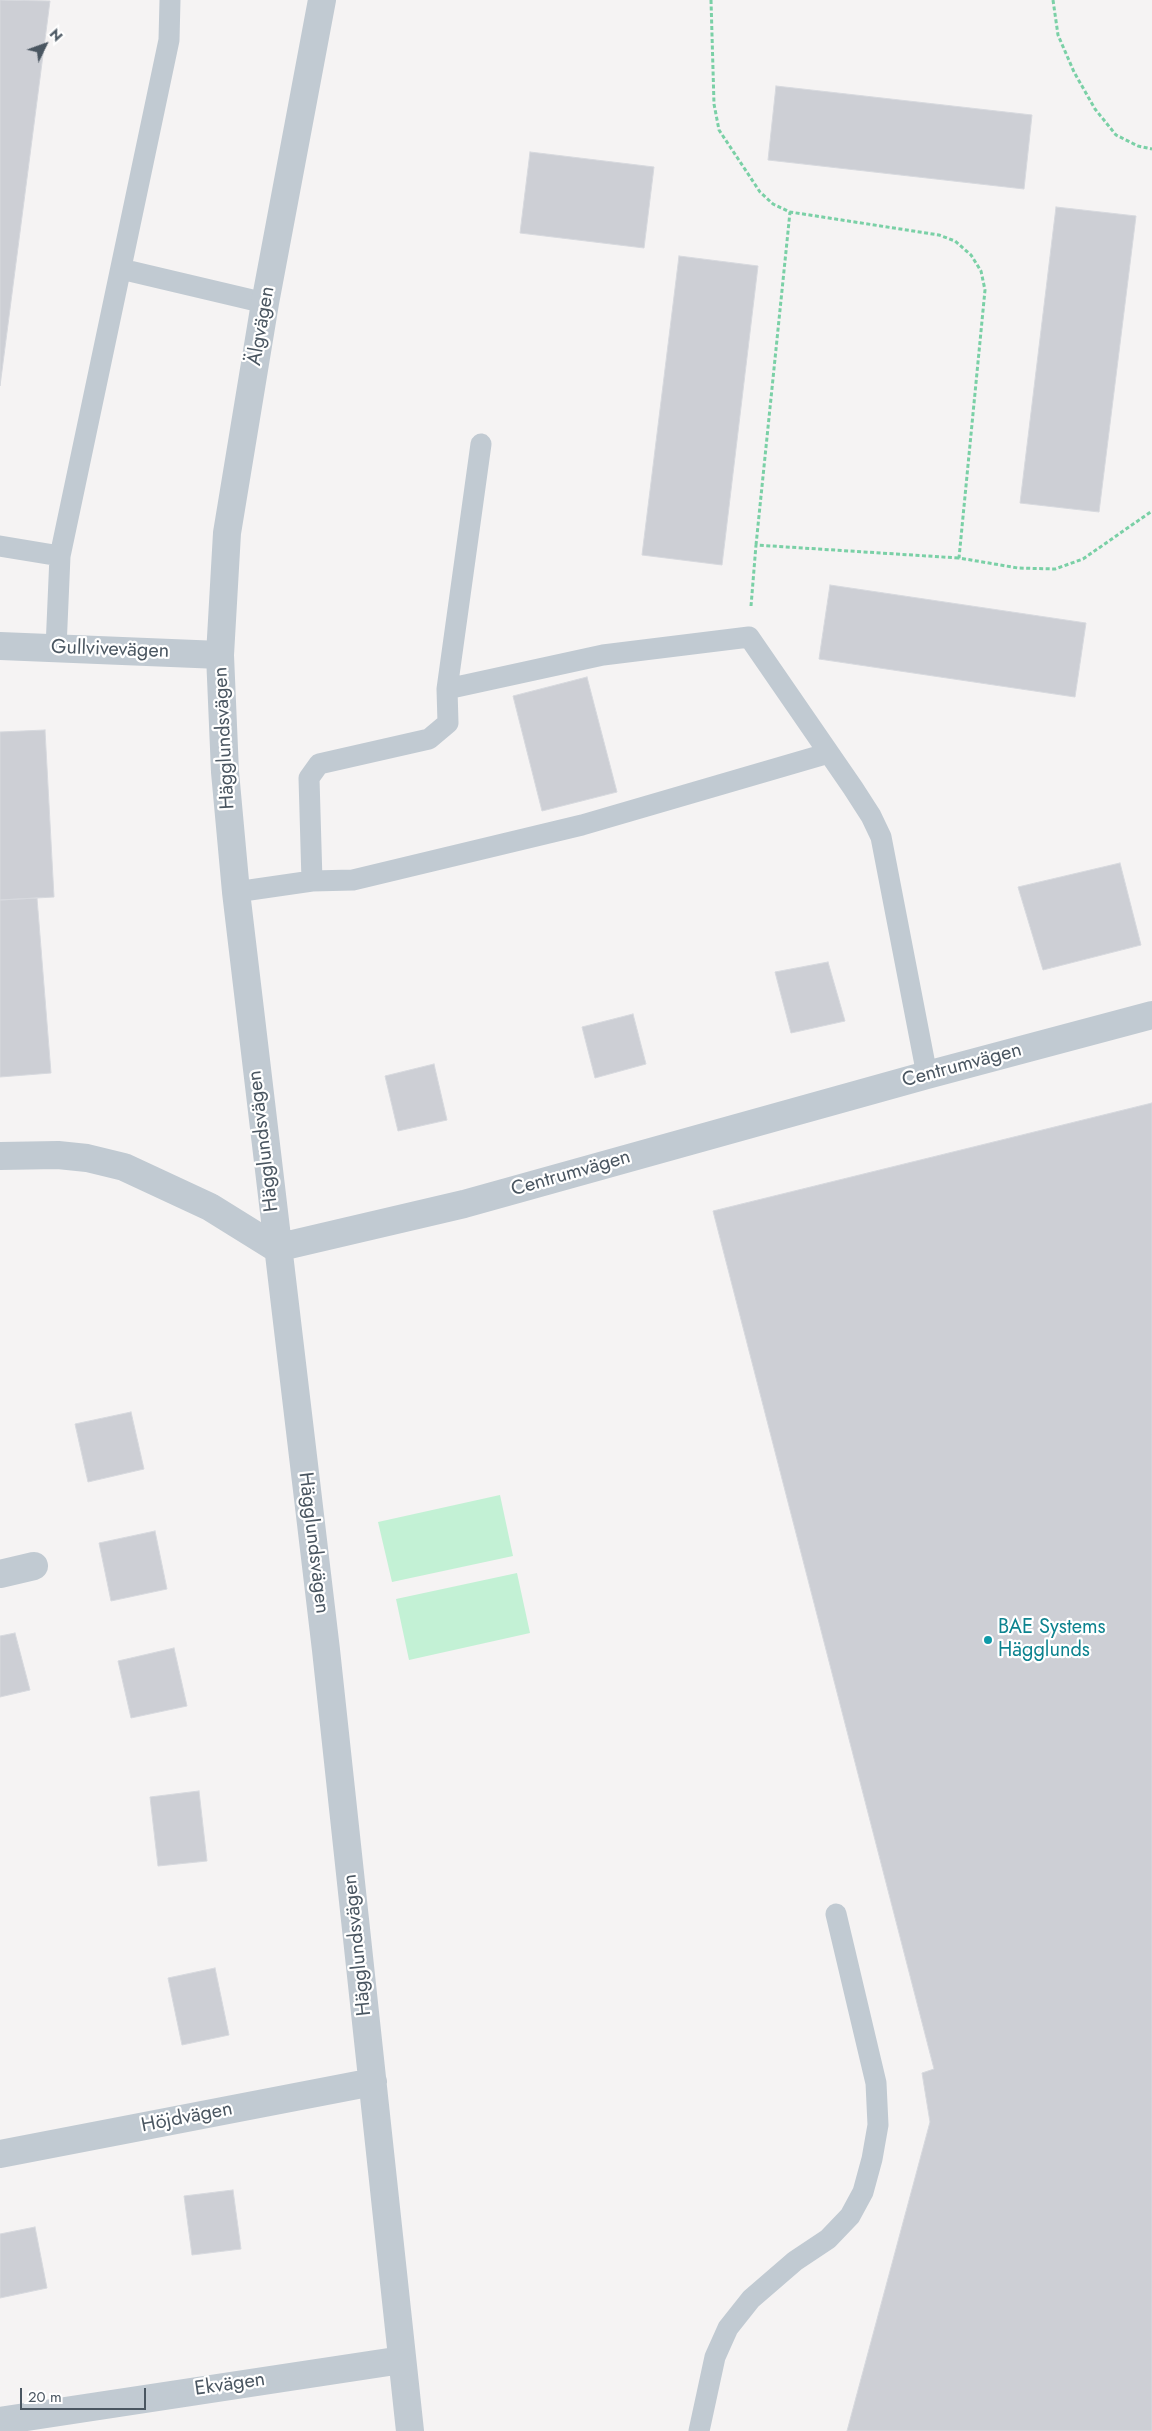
<!DOCTYPE html>
<meta charset="utf-8">
<style>
body{margin:0}
#map{position:relative;width:1152px;height:2431px;overflow:hidden;background:#f5f3f3;font-family:Jost,sans-serif}
canvas{display:block}
.north{position:absolute;left:20px;top:20px;width:50px;height:50px;-webkit-text-stroke:4px #fff;paint-order:stroke;rotate:48deg;font-size:14px;font-weight:700;line-height:20px;text-align:center;color:#4a5661}
.north::after{content:'';display:block;margin:auto;width:18px;height:22px;background:#4a5661;clip-path:polygon(50% 0,100% 100%,50% 72%,0 100%)}
.scale{position:absolute;left:20px;top:2388px;width:126px;height:22px;box-sizing:border-box;border:2px solid #4a5661;border-top:0;padding-left:6px;font-size:15px;line-height:18px;white-space:nowrap;color:#4a5661;-webkit-text-stroke:4px #fff;paint-order:stroke}
</style>
<div id="map">
<canvas width="1152" height="2431"></canvas>
<div class="north">N</div>
<div class="scale">20 m</div>
</div>
<script>
const ctx = document.querySelector('canvas').getContext('2d');
ctx.lineJoin = 'round';
function fillPath(path, color) {
  ctx.fillStyle = color;
  ctx.fill(path, 'evenodd');
}
function toPath(rows) {
  const path = new Path2D();
  for (const r of rows) {
    path.moveTo(r[0], r[1]);
    for (let i = 2; i < r.length; i += 2) path.lineTo(r[i], r[i + 1]);
  }
  return path;
}
function strokePath(path, color, width, dash) {
  ctx.strokeStyle = color;
  ctx.lineWidth = width;
  ctx.lineCap = dash ? 'butt' : 'round';
  ctx.setLineDash(dash || []);
  ctx.stroke(path);
}
function write(font, color, halo, rows, align = 'center') {
  ctx.font = font + ' Jost,sans-serif';
  ctx.lineWidth = 4.5;
  ctx.setLineDash([]);
  ctx.textBaseline = 'middle';
  ctx.strokeStyle = halo;
  ctx.fillStyle = color;
  for (const [text, x, y, turn = 0] of rows) {
    ctx.save();
    ctx.translate(x, y);
    ctx.rotate((+turn || 0) * Math.PI / 180);
    ctx.textAlign = isNaN(turn) ? turn : align;
    if (halo) ctx.strokeText(text, 0, 0);
    ctx.fillText(text, 0, 0);
    ctx.restore();
  }
}
fillPath(toPath([
 [500,1495,513,1556,392,1582,378,1522],
 [517,1573,530,1633,409,1660,396,1599]
]), '#c3f1d5');
const building = toPath([
 [0,0,50,1,0,386,0,0],
 [776,86,1032,115,1024,189,768,160,776,86],
 [530,152,654,167,644,248,520,233,530,152],
 [1056,207,1136,216,1099,512,1020,503,1056,207],
 [679,256,758,266,722,565,642,555,679,256],
 [830,585,1086,623,1075,697,819,659,830,585],
 [587,677,617,792,542,811,513,696,587,677],
 [45,730,54,897,0,900,0,732,45,730],
 [1120,863,1141,945,1043,970,1018,887,1120,863],
 [37,898,51,1073,0,1077,0,900,37,898],
 [828,962,845,1021,791,1033,775,972,828,962],
 [633,1014,646,1064,595,1078,582,1027,633,1014],
 [434,1064,447,1120,398,1131,385,1076,434,1064],
 [1152,1103,1152,2431,847,2431,930,2122,922,2073,934,2069,713,1211,1152,1103],
 [131,1412,144,1469,88,1482,75,1424,131,1412],
 [155,1531,167,1589,111,1601,99,1543,155,1531],
 [15,1633,30,1690,0,1697,0,1636,15,1633],
 [174,1648,187,1706,131,1718,118,1661,174,1648],
 [199,1791,207,1861,158,1866,150,1797,199,1791],
 [215,1968,229,2035,182,2045,168,1978,215,1968],
 [233,2190,241,2249,192,2255,184,2196,233,2190],
 [35,2227,47,2288,0,2298,0,2234,35,2227]
]);
fillPath(building, '#cdcfd5');
strokePath(building, '#d7d9de', 1);
strokePath(toPath([
 [711,0,714,104,719,130,760,192,773,204,790,212,939,235,955,241,971,255,981,271,985,290,959,558,1018,568,1055,569,1083,559,1152,511],
 [1053,0,1058,35,1074,72,1095,109,1116,135,1138,146,1152,149],
 [756,545,790,212],
 [751,606,756,545,959,558]
]), '#7ad0a6', 3, [4, 2.5]);
strokePath(toPath([
 [121,269,265,303],
 [0,546,60,556,169,40,170,0],
 [56,648,60,556],
 [447,689,603,655,749,637,853,788,871,816,881,837,927,1075],
 [312,881,309,778,319,764,429,739,448,723,447,689,481,444],
 [236,892,312,881,353,880,582,825,829,753],
 [699,2431,715,2357,728,2328,751,2299,795,2261,828,2239,850,2216,863,2192,872,2159,878,2125,876,2083,836,1914]
]), '#c1cad2', 21);
strokePath(toPath([
 [322,0,265,303,227,533,220,655,225,772,236,892,326,1650,410,2431],
 [0,646,220,655],
 [0,1156,58,1155,87,1158,124,1167,210,1207,276,1248,464,1204,927,1075,1152,1015],
 [0,1574,34,1566],
 [0,2154,373,2082],
 [0,2421,402,2360]
]), '#c1cad2', 28);
for (const [x, y, r, color] of [
 [988,1640,5,"#0f9aa8"]
]) {
  const dot = new Path2D();
  dot.arc(x, y, r, 0, 2 * Math.PI);
  ctx.fillStyle = color;
  ctx.fill(dot);
  strokePath(dot, '#fff', 2);
}
write('20px', '#4a5661', '#fff', [
 ["Älgvägen",262,326,-80],
 ["Gullvivevägen",110,650,2],
 ["Hägglundsvägen",225,738,-93],
 ["Centrumvägen",962,1066,-15],
 ["Hägglundsvägen",264,1141,-97],
 ["Centrumvägen",571,1174,-16],
 ["Hägglundsvägen",313,1543,83],
 ["Hägglundsvägen",358,1945,-96],
 ["Höjdvägen",187,2118,-11],
 ["Ekvägen",230,2385,-8]
]);
write('20px', '#0d838f', '#fff', [
 ["BAE Systems",998,1628],
 ["Hägglunds",998,1651]
], 'left');
</script>
